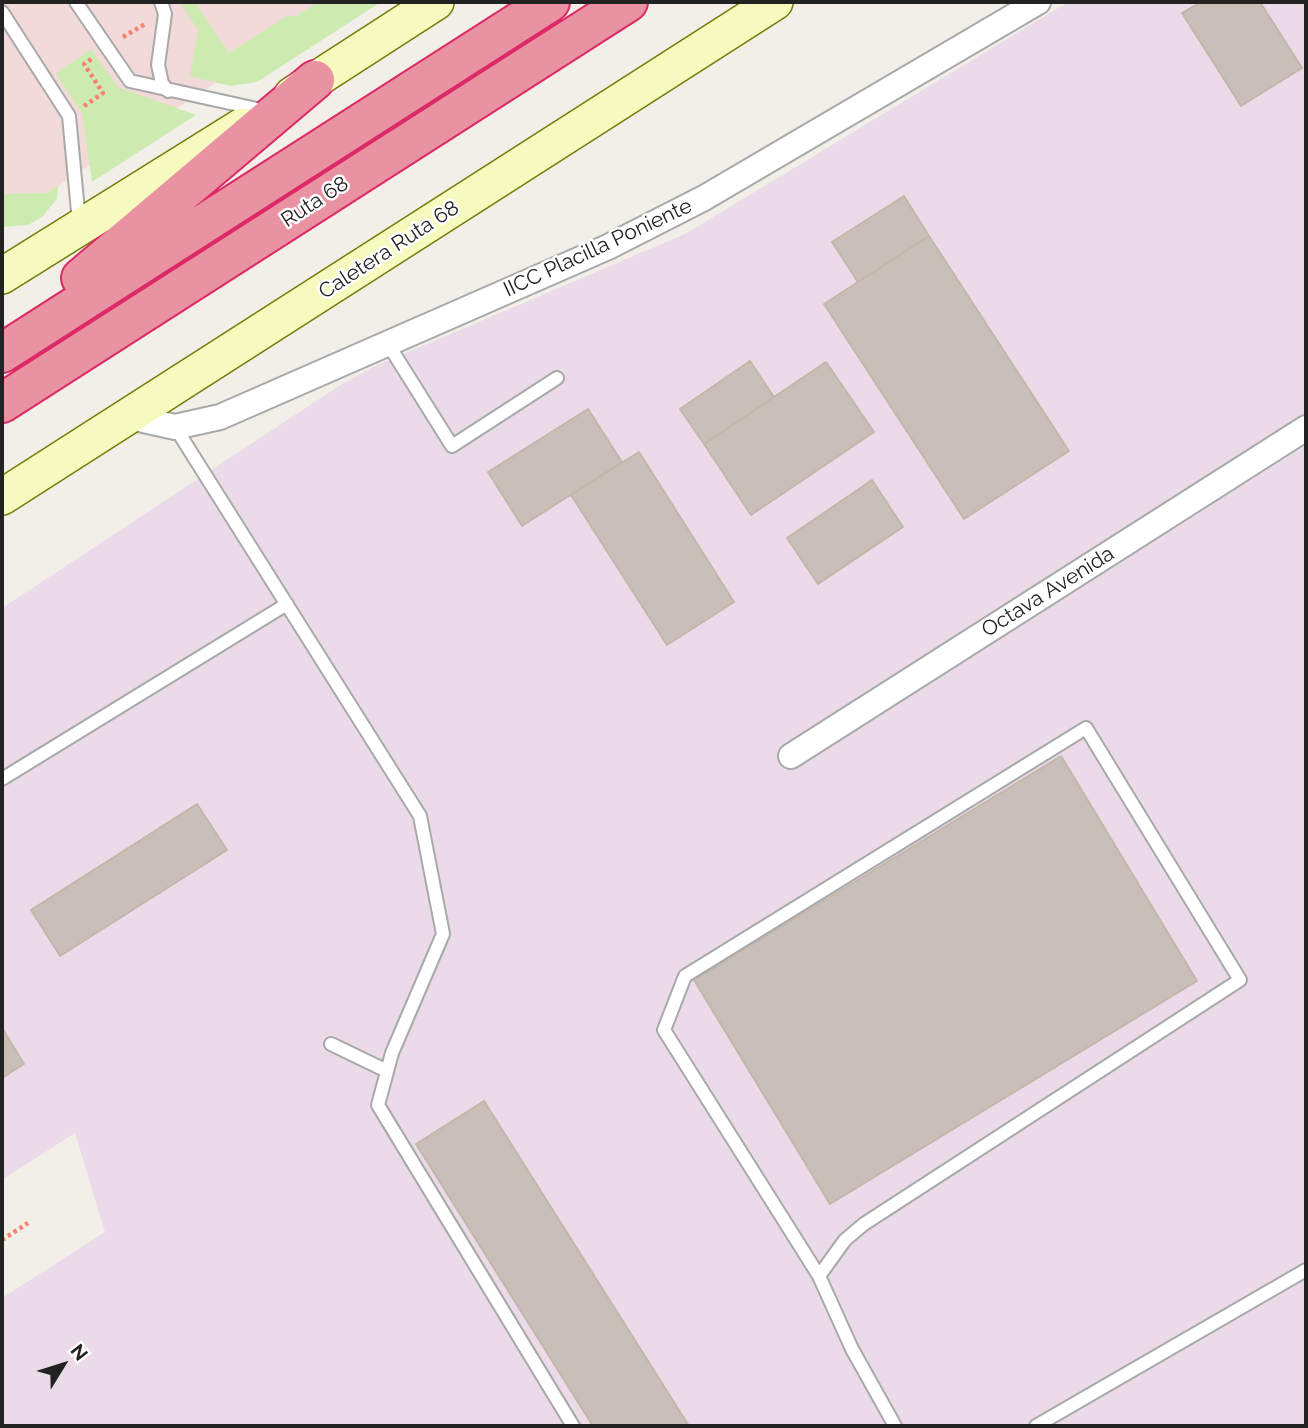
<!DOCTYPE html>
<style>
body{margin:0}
#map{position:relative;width:1308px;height:1428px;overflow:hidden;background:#f2efe9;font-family:Raleway,sans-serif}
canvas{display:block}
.frame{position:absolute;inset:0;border:4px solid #222;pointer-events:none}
.north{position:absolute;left:28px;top:1330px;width:70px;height:70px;-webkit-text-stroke:5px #fff;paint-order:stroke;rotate:52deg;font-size:19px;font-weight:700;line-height:28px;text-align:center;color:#222}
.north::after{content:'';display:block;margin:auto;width:24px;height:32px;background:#222;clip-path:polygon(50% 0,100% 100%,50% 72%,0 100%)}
</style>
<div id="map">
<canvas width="1308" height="1428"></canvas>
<div class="frame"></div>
<div class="north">N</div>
</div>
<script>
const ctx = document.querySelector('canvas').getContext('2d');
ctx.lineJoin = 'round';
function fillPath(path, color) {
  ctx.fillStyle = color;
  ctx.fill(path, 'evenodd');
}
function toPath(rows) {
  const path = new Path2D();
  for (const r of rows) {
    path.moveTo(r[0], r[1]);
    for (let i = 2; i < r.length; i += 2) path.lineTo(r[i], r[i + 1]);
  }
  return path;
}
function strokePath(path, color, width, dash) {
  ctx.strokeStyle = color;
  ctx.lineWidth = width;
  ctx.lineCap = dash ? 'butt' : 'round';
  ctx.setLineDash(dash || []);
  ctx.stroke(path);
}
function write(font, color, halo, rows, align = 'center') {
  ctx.font = font + ' Raleway,sans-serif';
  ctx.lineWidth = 5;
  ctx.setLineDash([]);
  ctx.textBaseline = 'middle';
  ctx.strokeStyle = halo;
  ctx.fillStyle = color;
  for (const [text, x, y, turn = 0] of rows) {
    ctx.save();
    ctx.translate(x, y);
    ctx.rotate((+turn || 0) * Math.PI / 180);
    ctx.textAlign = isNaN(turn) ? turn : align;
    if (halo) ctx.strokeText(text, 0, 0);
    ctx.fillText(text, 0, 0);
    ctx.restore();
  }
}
fillPath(toPath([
 [2,2,340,2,47,193,2,194]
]), '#f2dad9');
fillPath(toPath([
 [1068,2,1306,2,1306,1426,2,1426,2,1298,105,1232,75,1133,2,1180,2,608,342,384,373,367,685,234]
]), '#ebdbe8');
fillPath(toPath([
 [180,2,195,2,229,53,287,16,296,16,318,2,381,2,257,82,230,86,190,76,198,30],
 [91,49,118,87,196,115,92,182,82,113,56,74],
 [58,185,57,199,42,217,28,225,2,227,2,194,47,193]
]), '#cdebb0');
const building = toPath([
 [1201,2,1260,2,1302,68,1241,106,1182,13,1201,2],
 [904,196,929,236,858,282,832,242,904,196],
 [929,236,1069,451,964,519,824,304,929,236],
 [750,361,774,397,704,444,680,409,750,361],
 [826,362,874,432,751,515,704,444,826,362],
 [588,409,622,462,522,526,488,472,588,409],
 [639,452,734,602,667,645,571,495,639,452],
 [872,480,903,527,818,584,787,538,872,480],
 [1061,756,1197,981,830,1204,694,980,1061,756],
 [197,804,227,850,60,956,31,910,197,804],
 [2,1028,24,1064,2,1078,2,1028],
 [484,1101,689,1426,593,1426,416,1144,484,1101]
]);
fillPath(building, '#c7bfb8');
strokePath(building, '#c4b6ab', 2);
const service = toPath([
 [76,2,130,81,266,111],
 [161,2,165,14,158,65,162,83,168,91],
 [2,12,69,116,79,222],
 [388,344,452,446,557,378],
 [175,427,420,816,443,934,392,1053,378,1105,573,1426],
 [2,779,287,604],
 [331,1044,387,1071],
 [819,1276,845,1240,864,1224,1240,980,1086,728,685,976,664,1030,819,1276,852,1349,895,1426],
 [1036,1426,1306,1270]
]);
const minor = toPath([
 [130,417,175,427,220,417,608,247,704,198,1038,2],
 [791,756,1306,428]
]);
const secondary = toPath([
 [292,95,436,2],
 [2,276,242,126],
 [2,497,775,2]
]);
const motorway = toPath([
 [81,278,315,80],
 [2,353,550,2],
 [2,403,628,2]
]);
strokePath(service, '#a9a9a9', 16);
strokePath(minor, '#a9a9a9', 28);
strokePath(secondary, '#707d05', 38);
strokePath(motorway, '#dc2a67', 42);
strokePath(toPath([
 [123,37,145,24],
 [84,106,103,93,84,64,93,58],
 [2,1240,28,1223]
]), '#fa8072', 4.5, [3.5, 3.5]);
strokePath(service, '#fff', 12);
strokePath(minor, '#fff', 24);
strokePath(secondary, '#f7fabf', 35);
strokePath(motorway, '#e892a2', 38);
write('21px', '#222', '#fff', [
 ["Ruta 68",315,202,-33],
 ["IICC Placilla Poniente",598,248,-25],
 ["Caletera Ruta 68",389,250,-33],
 ["Octava Avenida",1048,592,-32]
]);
</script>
